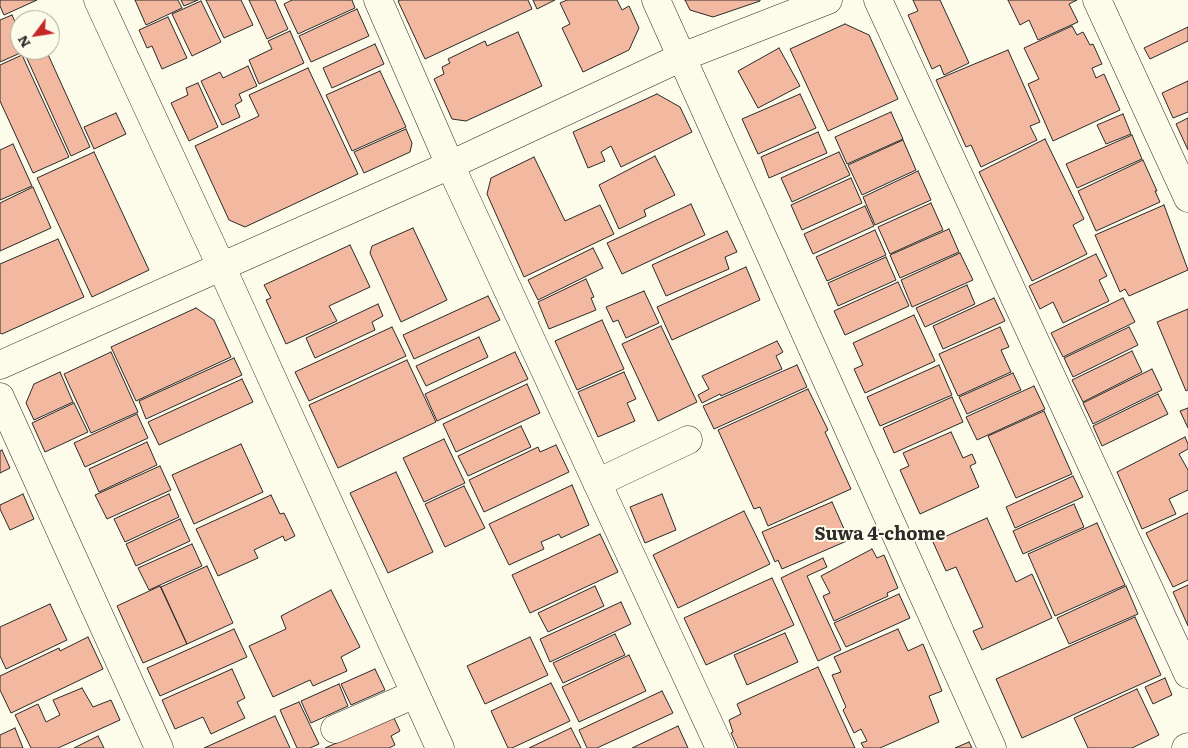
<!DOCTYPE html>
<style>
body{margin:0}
#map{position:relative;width:1188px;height:748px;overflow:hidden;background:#fdfbea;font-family:Literata,serif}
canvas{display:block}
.north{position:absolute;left:10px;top:10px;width:50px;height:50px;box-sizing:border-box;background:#fdfbea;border:1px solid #a9a89e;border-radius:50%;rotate:239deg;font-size:14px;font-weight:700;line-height:20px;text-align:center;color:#2b2b2b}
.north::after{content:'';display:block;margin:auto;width:18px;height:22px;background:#c62828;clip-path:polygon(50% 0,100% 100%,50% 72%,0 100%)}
</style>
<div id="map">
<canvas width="1188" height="748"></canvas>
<div class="north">N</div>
</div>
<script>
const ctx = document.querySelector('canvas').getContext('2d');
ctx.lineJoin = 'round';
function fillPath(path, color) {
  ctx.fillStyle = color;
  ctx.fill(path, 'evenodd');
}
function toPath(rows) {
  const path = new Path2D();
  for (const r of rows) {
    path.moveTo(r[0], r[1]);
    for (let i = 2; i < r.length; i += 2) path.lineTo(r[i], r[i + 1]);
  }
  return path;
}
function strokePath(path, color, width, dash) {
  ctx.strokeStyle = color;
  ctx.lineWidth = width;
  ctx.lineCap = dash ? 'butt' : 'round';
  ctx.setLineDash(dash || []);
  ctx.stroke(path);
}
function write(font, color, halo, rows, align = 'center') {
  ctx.font = font + ' Literata,serif';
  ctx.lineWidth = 4;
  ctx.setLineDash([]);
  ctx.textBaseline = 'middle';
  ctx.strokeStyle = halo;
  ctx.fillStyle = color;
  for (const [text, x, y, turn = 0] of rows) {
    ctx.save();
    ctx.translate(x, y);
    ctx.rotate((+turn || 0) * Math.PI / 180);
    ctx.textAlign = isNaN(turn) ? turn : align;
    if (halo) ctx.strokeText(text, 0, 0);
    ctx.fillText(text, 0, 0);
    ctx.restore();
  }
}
const building = toPath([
 [0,0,37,0,4,15,0,6,0,0],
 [135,0,178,0,182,8,146,25,135,0],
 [181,0,198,0,184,6,181,0],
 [206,0,241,0,253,25,224,38,206,0],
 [249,0,275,0,288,29,267,39,249,0],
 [292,0,352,0,355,8,298,34,284,4,292,0],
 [400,0,528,0,532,9,425,59,398,1,400,0],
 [533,0,555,0,537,9,533,0],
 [567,0,617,0,622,10,629,6,639,28,629,50,583,72,562,28,570,24,560,3,567,0],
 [685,0,760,0,760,1,713,17,690,10,685,0],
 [913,0,940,0,969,63,944,75,940,65,932,69,908,15,918,11,913,0],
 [1008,0,1077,0,1069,4,1078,22,1038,40,1029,20,1020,25,1008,0],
 [201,1,221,42,192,56,172,14,201,1],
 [357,9,369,36,311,62,299,36,357,9],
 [12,15,20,33,20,50,27,50,0,62,0,20,12,15],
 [168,17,187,58,162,69,152,46,147,48,139,30,168,17],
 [845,24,869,35,898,99,828,131,790,49,845,24],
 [1072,26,1077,35,1083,32,1090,45,1093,44,1102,64,1092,68,1096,78,1104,74,1120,110,1053,141,1028,84,1039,79,1024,48,1072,26],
 [1188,27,1188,41,1150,59,1144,48,1188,27],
 [290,31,304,63,259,84,249,60,272,49,268,41,290,31],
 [518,32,542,86,466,121,452,119,434,79,444,74,442,67,450,63,448,59,485,41,487,46,518,32],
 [375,44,384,64,332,88,323,68,375,44],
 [779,48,800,86,758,108,738,71,779,48],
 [35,50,46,50,90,147,71,156,25,54,35,50],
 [1008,50,1040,122,1030,126,1037,140,981,167,971,145,966,147,936,80,1008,50],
 [22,55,69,157,33,173,0,101,0,65,22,55],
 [248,66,257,86,239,94,242,101,235,105,240,117,222,125,201,81,220,72,223,78,248,66],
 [308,68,358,174,245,227,229,220,195,146,259,116,249,95,308,68],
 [380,71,406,127,352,151,326,95,380,71],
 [1188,81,1188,112,1173,118,1162,93,1188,81],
 [198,83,218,127,189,141,171,103,188,95,186,88,198,83],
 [657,94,680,107,692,132,621,167,611,146,601,152,605,161,588,168,573,132,657,94],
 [800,94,816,128,758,154,742,119,800,94],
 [891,112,903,139,847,164,835,137,891,112],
 [116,113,126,134,94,149,84,127,116,113],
 [1123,114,1131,134,1106,144,1097,125,1123,114],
 [1188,118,1188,150,1176,124,1188,118],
 [406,129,412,143,410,152,364,173,354,152,406,129],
 [818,132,827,153,769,178,761,157,818,132],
 [1132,135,1142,159,1077,188,1066,164,1132,135],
 [1045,139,1084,219,1073,225,1087,254,1032,281,979,172,1045,139],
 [903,140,916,170,862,195,848,165,903,140],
 [13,144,32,186,0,200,0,150,13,144],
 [94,152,149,270,92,297,37,178,94,152],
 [839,152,850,175,792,202,781,178,839,152],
 [655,156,675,195,644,210,646,216,619,229,599,185,655,156],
 [534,157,565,221,600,205,614,234,524,277,487,194,491,178,534,157],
 [1143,160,1157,191,1155,191,1160,202,1096,231,1078,191,1143,160],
 [918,171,931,200,875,225,863,197,918,171],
 [851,178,862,203,802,230,791,205,851,178],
 [33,187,51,228,0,251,0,203,33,187],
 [931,203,943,230,890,254,878,227,931,203],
 [691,204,705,235,622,274,607,243,691,204],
 [1164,205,1188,270,1129,296,1125,289,1120,292,1095,235,1164,205],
 [865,206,874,226,813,254,804,234,865,206],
 [413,228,447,300,401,322,370,253,372,246,413,228],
 [949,229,959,252,900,278,890,255,949,229],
 [875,230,886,255,827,281,816,257,875,230],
 [727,231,737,252,725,257,729,269,666,296,652,265,727,231],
 [58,239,84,297,2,334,0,333,0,264,58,239],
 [350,245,370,287,329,306,337,321,286,344,266,300,271,298,264,285,350,245],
 [593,248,603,268,538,300,528,280,593,248],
 [960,253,973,280,912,307,901,280,960,253],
 [1096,254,1107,276,1099,280,1109,301,1063,323,1053,302,1040,309,1029,286,1096,254],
 [886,257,896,280,838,306,828,283,886,257],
 [746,267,760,300,672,340,657,307,746,267],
 [586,279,594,297,591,298,596,310,549,329,538,302,586,279],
 [898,282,909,306,845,335,834,311,898,282],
 [967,285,975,304,925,327,916,308,967,285],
 [644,291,659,323,626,338,618,320,613,322,606,307,644,291],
 [488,296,500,320,414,359,403,335,488,296],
 [994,298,1005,321,943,349,933,326,994,298],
 [1123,298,1135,322,1063,357,1051,333,1123,298],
 [378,304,383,316,372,322,375,330,315,358,306,338,378,304],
 [196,308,214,320,231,357,136,401,111,347,196,308],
 [1188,309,1188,390,1186,391,1157,322,1188,309],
 [914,315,935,361,865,393,854,369,863,365,853,343,914,315],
 [602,320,624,369,577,390,555,341,602,320],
 [661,326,697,402,658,421,622,344,661,326],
 [392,327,406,356,309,401,295,372,392,327],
 [1000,327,1009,347,1001,350,1011,372,958,396,939,354,1000,327],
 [1129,327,1138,345,1073,377,1064,358,1129,327],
 [479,337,488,357,426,386,416,366,479,337],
 [777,341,783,352,776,356,782,369,721,396,720,394,702,403,698,395,709,389,702,376,777,341],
 [1132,351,1142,372,1083,402,1072,380,1132,351],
 [111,352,138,412,91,433,64,374,111,352],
 [515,352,528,379,437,421,425,394,515,352],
 [234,358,242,375,146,419,139,401,234,358],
 [407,360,436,422,338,468,309,405,407,360],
 [797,365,807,387,714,429,703,406,797,365],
 [939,365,952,395,880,426,867,397,939,365],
 [1152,369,1162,390,1093,424,1083,403,1152,369],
 [60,372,73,402,34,420,26,403,34,384,60,372],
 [624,372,636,399,627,403,635,421,598,437,578,392,624,372],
 [1013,373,1021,390,967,414,959,397,1013,373],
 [242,379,253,402,159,445,148,422,242,379],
 [527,384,540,413,456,452,443,424,527,384],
 [1034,386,1045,409,977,440,966,417,1034,386],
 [808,389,828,430,825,432,851,489,768,526,760,507,754,509,718,430,808,389],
 [1158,394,1168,414,1102,446,1093,426,1158,394],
 [952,397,963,422,894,453,883,428,952,397],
 [74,403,88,432,45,452,32,423,74,403],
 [1188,408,1188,428,1180,411,1188,408],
 [1044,411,1072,474,1016,498,988,436,1044,411],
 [137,414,148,438,85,467,74,443,137,414],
 [521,426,531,447,468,476,458,456,521,426],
 [951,432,963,458,972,454,976,463,970,466,979,487,920,514,900,470,909,466,903,453,951,432],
 [1185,437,1188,444,1188,449,1179,454,1188,470,1188,490,1169,499,1176,514,1142,529,1117,472,1185,437],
 [444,439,465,483,424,502,403,458,444,439],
 [147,442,157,465,99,492,89,469,147,442],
 [241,444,263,492,194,524,172,475,241,444],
 [556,445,569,472,484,512,469,480,538,447,540,452,556,445],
 [2,450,10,468,0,473,0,451,2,450],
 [160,466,171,490,107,519,95,495,160,466],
 [396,472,433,552,388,573,350,493,396,472],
 [1073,476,1083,497,1015,528,1006,507,1073,476],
 [572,485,589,525,561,538,559,534,541,542,544,549,509,565,489,524,572,485],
 [464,486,485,528,445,547,425,504,464,486],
 [23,494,34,519,10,530,0,509,0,505,23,494],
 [169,494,179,517,125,542,114,519,169,494],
 [662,494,676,530,645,543,630,507,662,494],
 [271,495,280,514,284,513,295,536,285,541,283,536,254,550,258,558,218,576,196,529,271,495],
 [832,502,849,540,782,569,778,560,775,562,762,532,832,502],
 [1074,504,1084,527,1023,554,1013,531,1074,504],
 [744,511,770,564,678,608,653,555,744,511],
 [1188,513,1188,580,1173,587,1146,533,1188,513],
 [987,518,1016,582,1032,574,1052,618,982,650,973,631,983,627,956,567,946,571,933,542,987,518],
 [180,519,190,541,136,566,126,544,180,519],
 [1097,523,1125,585,1055,616,1028,554,1097,523],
 [600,534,618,572,530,613,512,575,600,534],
 [192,544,202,566,149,590,138,568,192,544],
 [872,549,877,558,884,555,898,588,887,593,888,596,834,621,823,596,830,593,821,576,872,549],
 [823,558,827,567,807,576,841,650,818,661,781,578,823,558],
 [207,566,233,623,187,644,161,587,207,566],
 [772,578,794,625,706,665,684,618,772,578],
 [1188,585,1188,626,1173,592,1188,585],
 [160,586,187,644,143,663,117,606,160,586],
 [595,586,604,606,548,632,538,613,595,586],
 [1126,586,1138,614,1069,644,1057,618,1126,586],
 [331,590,360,647,341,657,347,671,313,686,310,680,273,697,249,646,286,629,281,616,331,590],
 [899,594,910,618,846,647,834,623,899,594],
 [621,602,631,624,550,662,540,639,621,602],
 [50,604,67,640,6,669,0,656,0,627,50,604],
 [1135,617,1161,675,1022,738,996,679,1135,617],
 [234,629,247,657,160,696,147,668,234,629],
 [898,629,908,651,923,644,942,691,929,696,939,722,880,748,864,748,861,743,867,741,861,729,854,733,843,710,846,707,832,675,841,672,834,657,898,629],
 [785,633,798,662,747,685,734,655,785,633],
 [615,634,625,655,563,683,553,663,615,634],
 [88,637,103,669,11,713,0,690,0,676,59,648,60,651,88,637],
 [530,637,548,675,485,704,467,666,530,637],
 [629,655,646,691,579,722,562,687,629,655],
 [818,667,855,748,738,748,731,733,733,732,729,720,741,714,737,704,818,667],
 [232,669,245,698,237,702,245,718,211,734,203,717,175,729,162,700,232,669],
 [375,669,385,690,351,705,341,684,375,669],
 [1165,678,1172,695,1153,704,1145,687,1165,678],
 [551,683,570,721,512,748,508,748,491,711,551,683],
 [339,684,348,706,311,723,301,701,339,684],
 [82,688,93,707,111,700,120,720,58,748,31,748,15,715,38,704,46,722,60,715,53,700,82,688],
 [1137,689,1159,735,1132,748,1088,748,1074,718,1137,689],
 [662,691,673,713,597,748,587,748,579,730,662,691],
 [299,702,319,744,310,748,297,748,280,710,299,702],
 [275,716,290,748,204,748,275,716],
 [394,718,400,731,391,736,395,745,389,748,325,748,394,718],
 [678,726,688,748,632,748,678,726],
 [15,728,23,748,0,748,0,735,15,728],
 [571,728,581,748,529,748,571,728],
 [98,736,104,748,74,748,98,736],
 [969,742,972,748,955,748,969,742]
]);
fillPath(building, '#f2b8a0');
strokePath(building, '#2b2b2b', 1);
const minor = toPath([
 [98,0,221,266,440,748],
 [378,0,450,165,720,748],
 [656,0,992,748],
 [878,0,1188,674],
 [1097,0,1188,198],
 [0,365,450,165,682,57,828,0],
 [0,397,159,748],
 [597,483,688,440],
 [335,729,415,694],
 [1186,748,1188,747]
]);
strokePath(minor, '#2b2b2b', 29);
strokePath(minor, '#fdfbea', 28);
write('bold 18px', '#2b2b2b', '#fdfbea', [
 ["Suwa 4-chome",880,535]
]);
</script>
